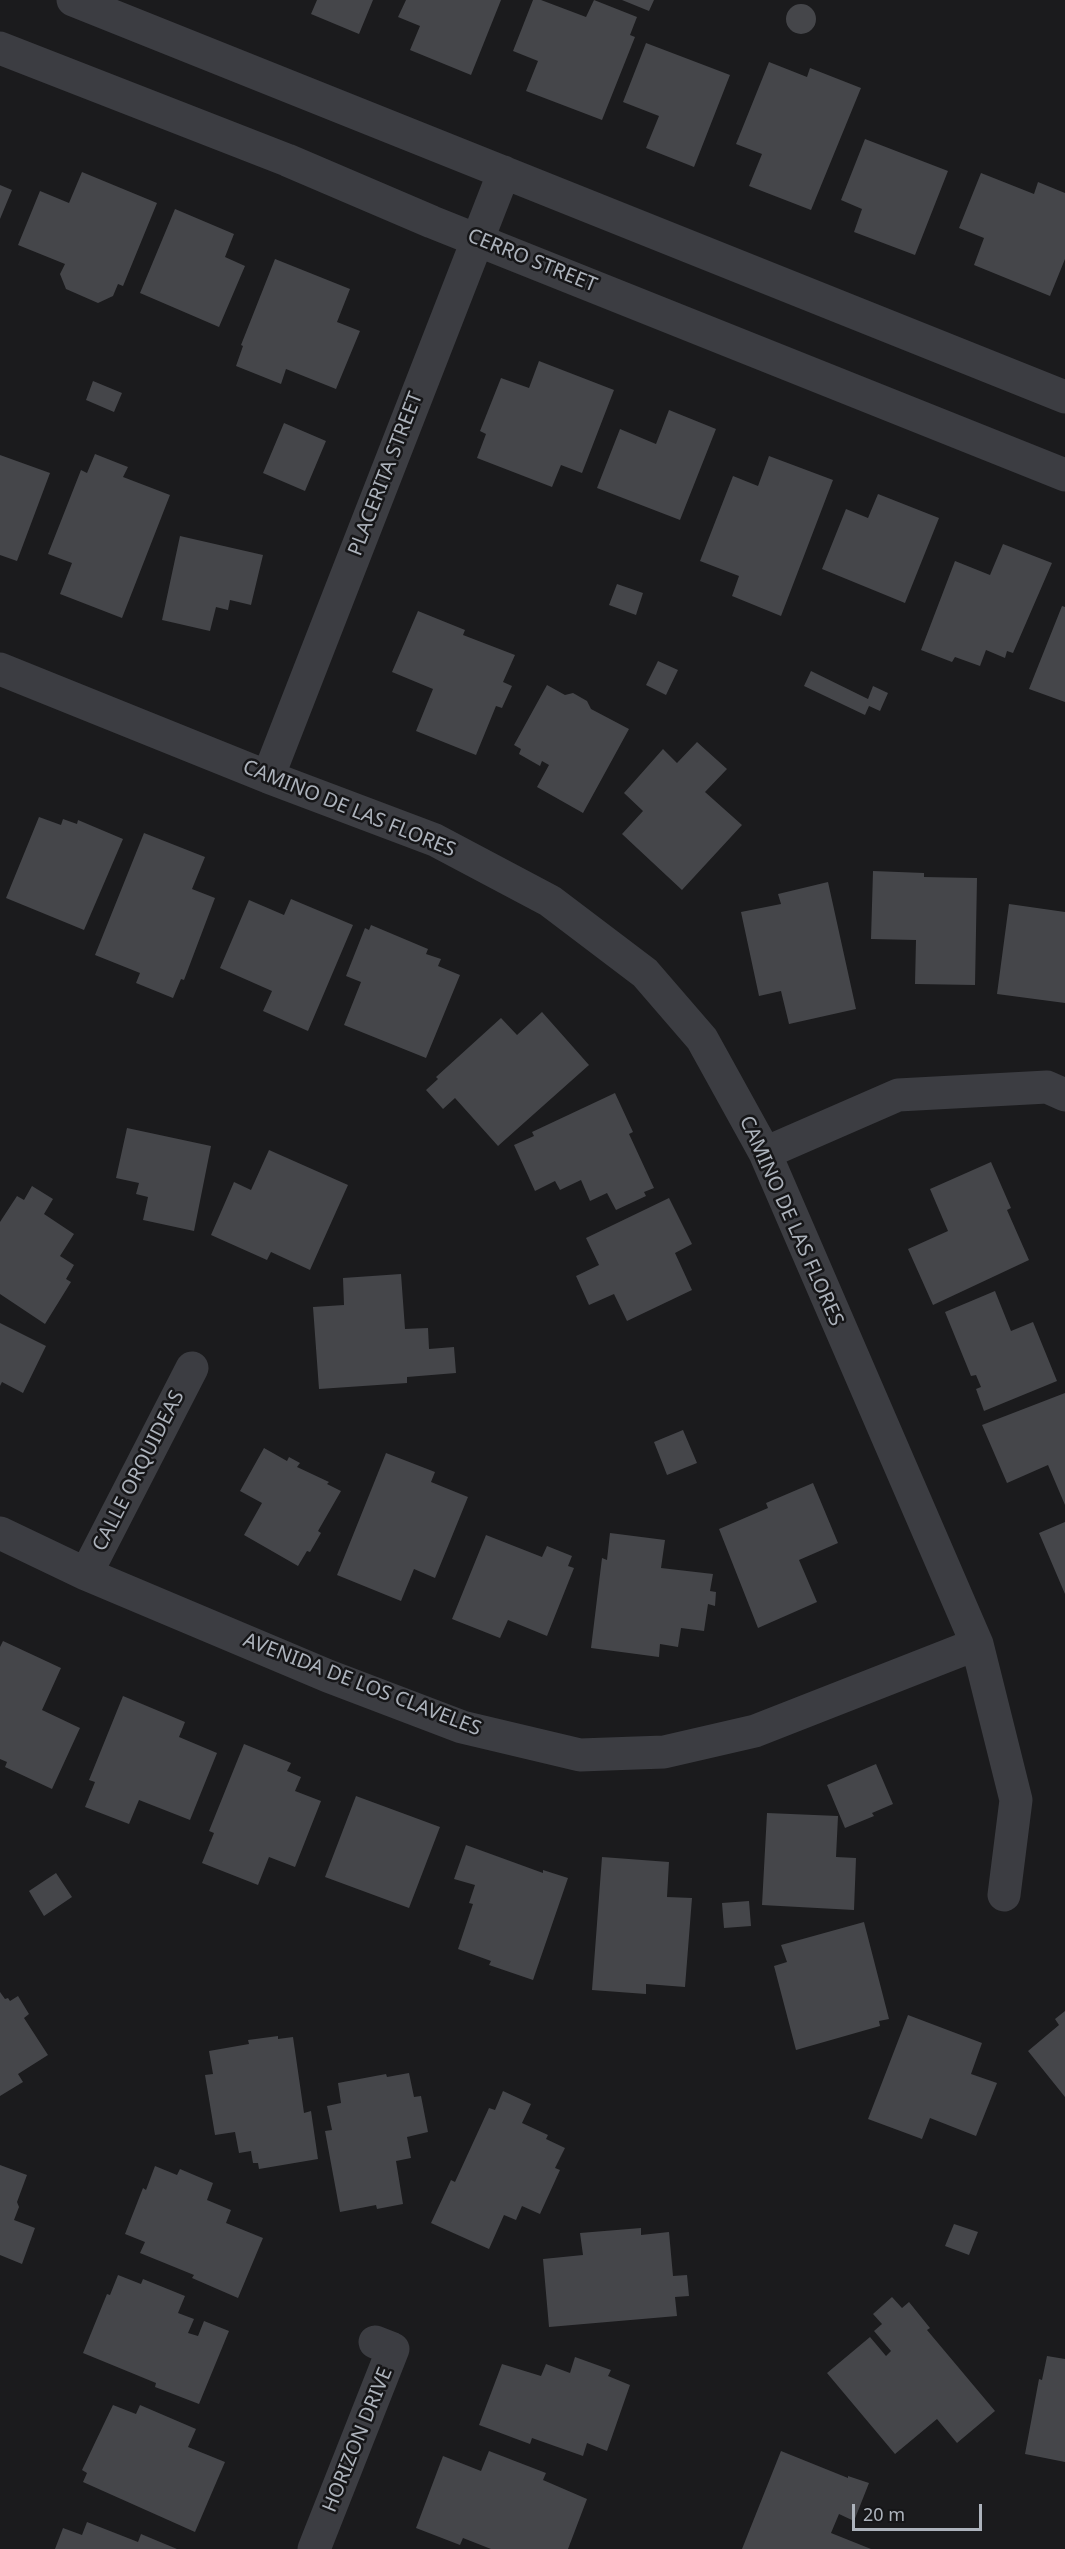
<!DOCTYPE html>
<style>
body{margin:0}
#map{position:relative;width:1065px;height:2549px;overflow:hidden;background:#1b1b1d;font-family:"Noto Sans",sans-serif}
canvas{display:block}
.scale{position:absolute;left:852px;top:2504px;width:130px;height:27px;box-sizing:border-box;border:3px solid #adb3bc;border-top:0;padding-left:8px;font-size:18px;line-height:21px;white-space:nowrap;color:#adb3bc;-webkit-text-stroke:4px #161618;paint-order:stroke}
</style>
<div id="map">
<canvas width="1065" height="2549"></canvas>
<div class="scale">20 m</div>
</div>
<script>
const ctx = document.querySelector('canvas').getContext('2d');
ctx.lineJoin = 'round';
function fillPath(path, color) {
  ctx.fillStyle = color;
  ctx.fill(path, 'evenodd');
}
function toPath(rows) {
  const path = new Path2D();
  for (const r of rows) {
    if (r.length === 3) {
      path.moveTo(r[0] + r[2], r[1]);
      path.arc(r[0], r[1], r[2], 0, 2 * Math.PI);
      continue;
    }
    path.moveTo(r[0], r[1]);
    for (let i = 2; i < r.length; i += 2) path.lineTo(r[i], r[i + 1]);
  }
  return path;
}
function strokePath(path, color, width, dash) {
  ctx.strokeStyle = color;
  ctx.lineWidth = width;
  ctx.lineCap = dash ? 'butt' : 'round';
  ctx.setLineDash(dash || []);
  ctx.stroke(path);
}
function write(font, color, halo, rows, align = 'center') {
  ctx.font = font + ' "Noto Sans",sans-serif';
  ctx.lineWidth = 5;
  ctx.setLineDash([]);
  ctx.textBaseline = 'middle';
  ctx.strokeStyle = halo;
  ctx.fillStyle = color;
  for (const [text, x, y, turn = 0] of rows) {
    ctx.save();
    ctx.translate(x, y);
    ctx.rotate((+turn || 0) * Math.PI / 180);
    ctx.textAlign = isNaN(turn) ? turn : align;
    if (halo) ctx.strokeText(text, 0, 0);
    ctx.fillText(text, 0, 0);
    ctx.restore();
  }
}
fillPath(toPath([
 [317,0,373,0,359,34,311,14],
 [406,0,501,0,471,75,410,50,420,26,398,17],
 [533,0,541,0,586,17,594,0,637,17,630,35,635,37,602,120,526,91,538,61,513,51],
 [622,0,654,0,649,11],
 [801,19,15],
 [646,43,730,75,694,167,646,148,659,116,623,102],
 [769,62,807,77,810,68,861,88,811,210,749,186,762,154,736,144],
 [865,139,948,171,915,255,854,232,862,209,841,200],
 [82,172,157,203,123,286,118,284,113,296,98,303,66,289,60,274,65,264,18,245,40,191,69,203],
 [981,173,1034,194,1038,182,1065,193,1065,259,1050,296,974,265,984,238,959,228],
 [0,185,12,190,0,219],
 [175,209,234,234,225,257,245,266,219,327,140,293],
 [275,259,350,289,337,322,360,331,336,389,286,369,281,384,236,366,243,346,241,345],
 [539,361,614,390,582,473,561,465,552,487,477,458,486,434,480,431,501,378,529,388],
 [93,381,122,393,114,412,86,400],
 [669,410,716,429,680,520,597,488,620,429,656,444],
 [284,423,326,441,305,491,263,473],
 [95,454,128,467,123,477,170,495,122,618,60,594,72,563,48,554,81,470,87,473],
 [0,455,50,473,17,561,0,555],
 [769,456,833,480,781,616,732,596,739,576,700,561,733,476,758,486],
 [878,494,939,518,905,603,822,569,846,509,868,518],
 [180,536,263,555,251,605,230,600,228,610,216,607,210,631,162,620],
 [1003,544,1052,563,1013,653,1007,651,1005,658,986,650,980,666,955,657,952,662,921,650,955,561,990,575],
 [617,584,643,593,636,615,609,605],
 [1062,606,1065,607,1065,702,1029,689],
 [418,611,465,630,463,635,515,655,503,682,512,686,502,708,496,706,476,755,416,731,433,689,392,672],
 [658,661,678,670,666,695,646,685],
 [811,671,868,699,873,686,888,693,880,711,869,706,865,715,804,686],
 [547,685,565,695,573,693,587,701,591,709,629,729,583,813,537,787,549,765,542,761,540,766,519,754,521,749,514,745],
 [697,742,727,769,705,792,742,825,682,890,622,834,643,811,624,793,663,749,677,763],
 [39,817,61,825,63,819,77,824,78,820,123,839,84,930,6,898],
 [144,833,205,857,192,889,215,898,184,980,181,979,173,998,136,983,140,973,95,955],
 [873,871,924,873,924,877,977,878,975,985,915,984,916,940,871,939],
 [828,882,856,1009,789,1024,781,991,759,996,741,912,781,904,778,894],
 [291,899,353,925,308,1031,263,1011,272,991,220,968,249,900,284,915],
 [1009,904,1065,912,1065,1003,997,994],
 [371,925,428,949,426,954,441,959,438,966,460,975,426,1058,344,1025,361,982,346,976,365,928,369,930],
 [542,1012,589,1065,498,1146,455,1098,443,1109,426,1090,438,1079,436,1077,501,1018,517,1035],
 [615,1093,633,1132,629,1134,654,1188,644,1192,646,1196,616,1210,607,1193,590,1201,581,1180,560,1190,555,1181,535,1191,514,1145,534,1136,532,1132],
 [127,1128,211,1146,194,1231,143,1220,148,1197,136,1194,139,1183,116,1178],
 [269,1150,348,1185,310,1270,271,1252,267,1260,211,1235,234,1182,251,1190],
 [991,1162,1011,1208,1007,1210,1029,1260,933,1305,908,1249,948,1231,930,1189],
 [32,1186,53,1199,44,1214,74,1234,60,1256,74,1265,66,1279,71,1282,45,1324,0,1294,0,1222,17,1196,24,1200],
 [669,1198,692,1244,675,1253,692,1290,627,1321,614,1294,589,1305,576,1276,599,1265,586,1238],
 [401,1274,405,1329,428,1328,429,1349,454,1347,456,1373,407,1377,407,1383,319,1389,313,1307,344,1305,343,1278],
 [995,1291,1011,1331,1033,1322,1057,1381,984,1411,976,1389,981,1387,976,1375,971,1376,945,1312],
 [0,1323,46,1346,23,1393,2,1382,0,1386],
 [1065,1393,1065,1505,1048,1465,1007,1483,982,1425],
 [683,1430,697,1463,667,1475,654,1442],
 [264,1448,287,1461,289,1457,300,1463,297,1467,329,1482,327,1484,341,1491,318,1531,321,1533,310,1552,307,1551,298,1566,244,1535,262,1503,240,1491],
 [386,1453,435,1472,431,1482,468,1497,435,1578,414,1569,401,1601,337,1575],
 [813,1483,838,1543,799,1560,817,1602,758,1628,719,1529,768,1508,766,1503],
 [1065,1522,1065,1594,1039,1533],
 [610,1533,665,1540,661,1568,713,1574,710,1591,716,1592,715,1606,708,1604,704,1631,681,1628,678,1647,660,1644,659,1657,591,1648,602,1558,607,1560],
 [486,1535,542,1557,547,1546,572,1556,568,1566,574,1568,547,1636,508,1620,500,1638,452,1619],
 [3,1641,61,1668,42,1710,80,1728,52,1789,5,1767,7,1762,0,1759,0,1647],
 [123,1696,185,1722,179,1737,217,1753,190,1820,139,1800,129,1824,85,1807,95,1782,89,1780],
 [244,1744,291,1763,287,1771,301,1777,295,1791,321,1801,295,1867,269,1857,258,1885,202,1863,214,1833,209,1831],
 [876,1764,893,1804,872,1813,874,1816,845,1828,827,1785],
 [356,1796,440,1827,409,1908,325,1877],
 [767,1813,838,1816,836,1857,856,1858,854,1910,762,1905],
 [466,1845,543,1873,543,1870,568,1878,533,1980,489,1965,491,1961,458,1949,473,1904,469,1903,475,1885,454,1879],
 [602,1857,669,1862,667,1897,692,1898,685,1987,646,1984,646,1994,592,1990],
 [56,1873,72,1897,44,1916,29,1891],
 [749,1901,751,1926,724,1928,722,1903],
 [864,1922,889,2019,879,2021,880,2026,796,2050,774,1966,787,1962,781,1945],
 [0,1992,5,1999,8,1998,10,2001,18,1996,29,2014,24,2018,48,2055,18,2074,23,2082,0,2096],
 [1065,2011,1065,2097,1028,2051,1059,2025,1055,2019],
 [908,2015,982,2043,971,2074,997,2083,976,2136,930,2118,922,2139,868,2119],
 [278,2036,278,2039,293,2037,304,2113,311,2111,318,2159,259,2169,258,2163,253,2163,251,2151,239,2153,235,2132,215,2135,205,2075,213,2074,209,2051,249,2044,248,2040],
 [409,2073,414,2097,421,2096,428,2132,407,2137,411,2158,396,2161,403,2204,377,2209,376,2205,340,2212,325,2131,332,2130,327,2106,341,2103,338,2083,386,2074,387,2077],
 [503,2091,531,2104,522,2123,548,2135,546,2139,565,2148,555,2168,560,2170,540,2214,522,2206,516,2220,504,2215,489,2249,431,2223,451,2180,455,2182,489,2108,495,2110],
 [0,2165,27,2175,17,2202,19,2207,14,2220,35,2228,22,2264,0,2255],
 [155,2166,177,2175,180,2169,213,2183,207,2200,231,2210,226,2223,263,2238,238,2298,192,2278,194,2275,140,2253,145,2242,125,2234,143,2188,146,2190],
 [954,2224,978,2232,969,2255,945,2246],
 [641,2228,641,2235,669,2232,673,2276,687,2275,689,2296,675,2297,677,2316,549,2327,543,2259,583,2255,580,2233],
 [118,2275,141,2284,143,2279,185,2296,178,2313,194,2319,188,2333,198,2336,204,2321,229,2331,199,2404,155,2387,156,2383,83,2353,107,2294,110,2295],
 [892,2297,902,2308,909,2302,930,2328,927,2330,995,2411,957,2443,937,2419,895,2454,827,2373,870,2337,886,2356,891,2351,874,2331,882,2324,873,2314],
 [1047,2356,1065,2359,1065,2462,1025,2454,1039,2379,1042,2380],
 [575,2357,611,2370,608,2376,630,2385,607,2451,587,2443,583,2456,532,2438,530,2444,479,2425,502,2364,541,2376,546,2364,570,2373],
 [113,2405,136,2414,140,2405,196,2429,188,2447,225,2462,195,2532,83,2482,87,2473,82,2470],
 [489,2451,546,2473,543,2480,587,2499,568,2549,491,2549,463,2538,460,2545,416,2528,443,2456,481,2471],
 [781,2451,848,2478,848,2476,869,2483,854,2521,839,2514,831,2533,871,2549,742,2549],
 [87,2522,138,2542,141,2534,177,2549,55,2549,63,2528,82,2535]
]), '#45464a');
strokePath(toPath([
 [73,0,1065,397],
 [0,48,287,160,432,222,1065,475],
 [0,669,268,777,435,840,550,901,645,973,702,1039,765,1153,977,1644,1016,1800,1004,1895],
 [268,777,504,172],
 [765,1153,898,1095,1047,1087,1065,1095],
 [0,1533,86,1574,328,1676,462,1727,580,1755,664,1752,755,1731,977,1644],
 [86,1574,192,1368],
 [314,2549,393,2349,375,2342]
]), '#3c3d42', 33);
write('20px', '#adb3bc', '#161618', [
 ["CERRO STREET",532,261,22],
 ["PLACERITA STREET",386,474,-69],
 ["CAMINO DE LAS FLORES",349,809,22],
 ["CAMINO DE LAS FLORES",791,1221,66],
 ["CALLE ORQUIDEAS",139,1471,-63],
 ["AVENIDA DE LOS CLAVELES",362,1685,21],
 ["HORIZON DRIVE",358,2440,-68]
]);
</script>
